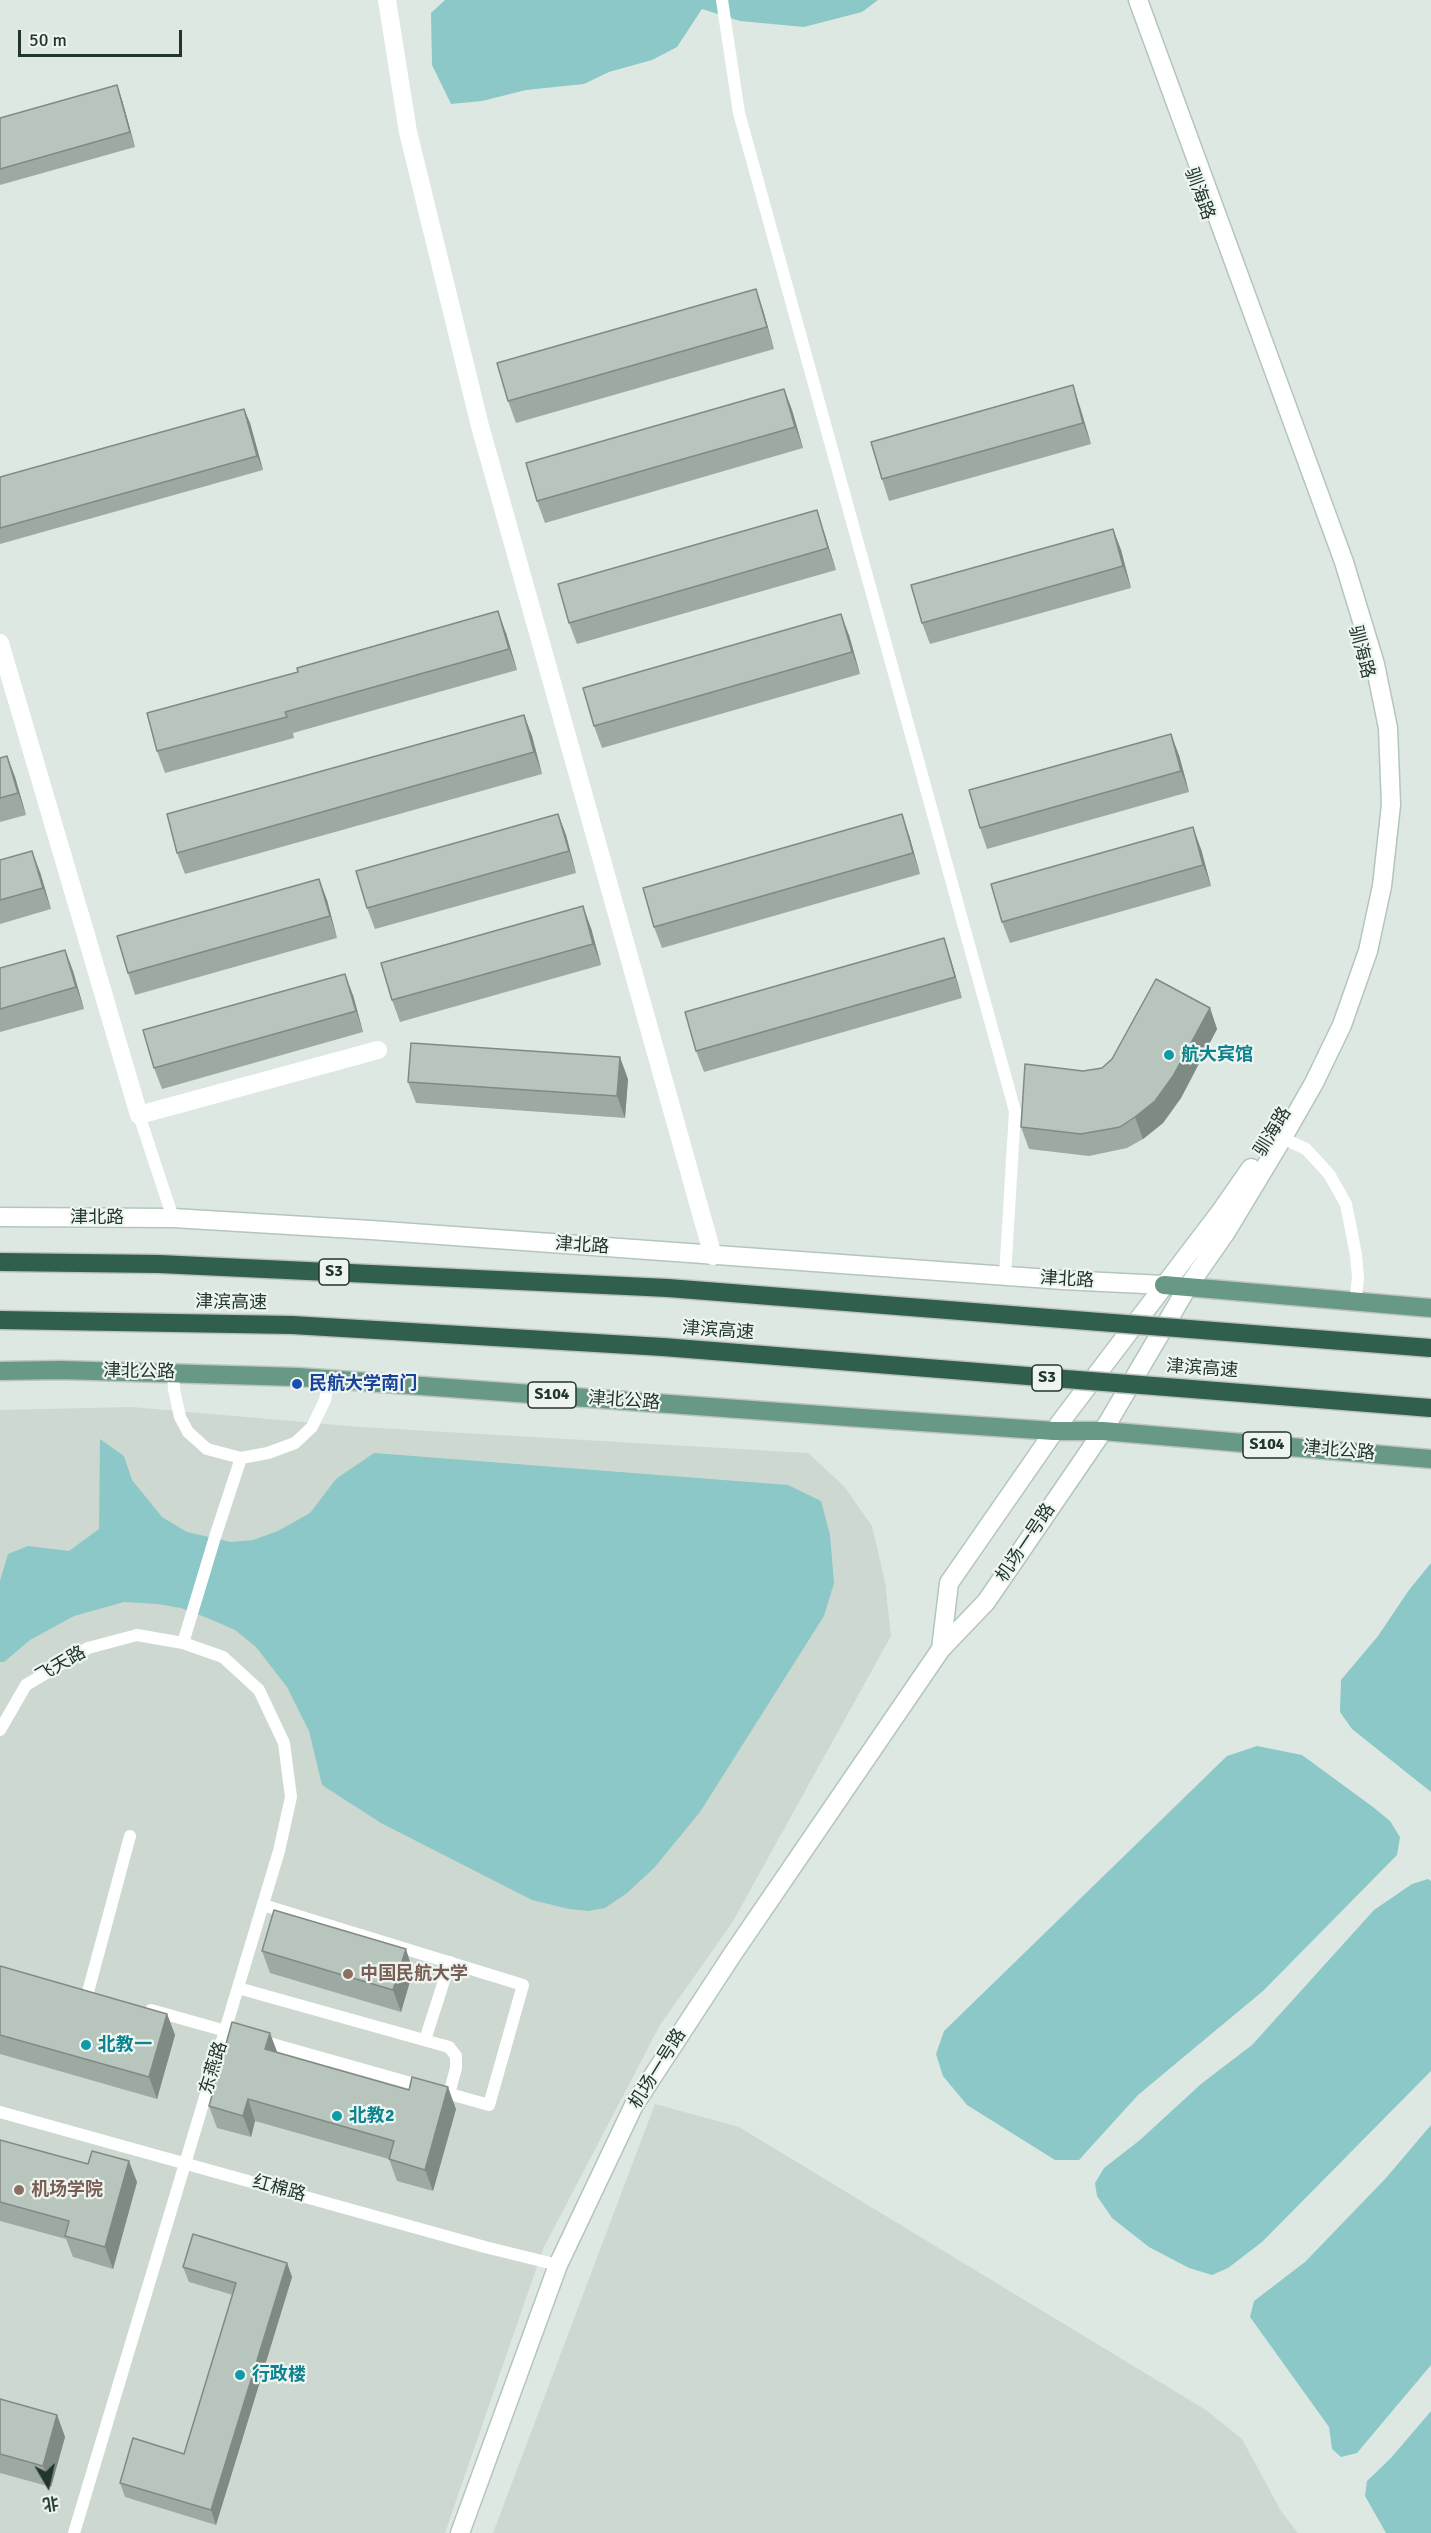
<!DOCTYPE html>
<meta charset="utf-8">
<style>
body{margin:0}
#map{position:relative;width:1431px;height:2533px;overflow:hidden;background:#dee8e2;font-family:Signika,"Noto Sans SC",sans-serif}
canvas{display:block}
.north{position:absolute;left:18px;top:2455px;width:60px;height:60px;-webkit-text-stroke:4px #eef5f0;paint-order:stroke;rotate:171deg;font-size:16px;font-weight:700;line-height:24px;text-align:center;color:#21362d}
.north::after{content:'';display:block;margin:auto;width:21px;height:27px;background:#21362d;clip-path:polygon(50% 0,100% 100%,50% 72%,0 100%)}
.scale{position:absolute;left:18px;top:30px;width:164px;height:27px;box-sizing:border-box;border:3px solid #21362d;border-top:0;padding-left:8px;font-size:18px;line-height:21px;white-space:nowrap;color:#21362d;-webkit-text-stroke:4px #eef5f0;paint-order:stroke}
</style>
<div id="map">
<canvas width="1431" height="2533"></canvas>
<div class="north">北</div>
<div class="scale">50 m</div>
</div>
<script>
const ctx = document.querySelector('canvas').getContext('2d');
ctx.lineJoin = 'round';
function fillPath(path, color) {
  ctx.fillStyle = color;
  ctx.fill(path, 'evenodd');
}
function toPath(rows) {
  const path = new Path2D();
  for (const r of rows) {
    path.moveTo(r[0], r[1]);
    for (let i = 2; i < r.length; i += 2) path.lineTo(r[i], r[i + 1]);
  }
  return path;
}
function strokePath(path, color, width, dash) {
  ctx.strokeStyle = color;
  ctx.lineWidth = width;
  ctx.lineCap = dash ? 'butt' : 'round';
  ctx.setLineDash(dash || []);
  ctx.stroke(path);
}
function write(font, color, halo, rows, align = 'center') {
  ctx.font = font + ' Signika,"Noto Sans SC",sans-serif';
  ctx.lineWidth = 4.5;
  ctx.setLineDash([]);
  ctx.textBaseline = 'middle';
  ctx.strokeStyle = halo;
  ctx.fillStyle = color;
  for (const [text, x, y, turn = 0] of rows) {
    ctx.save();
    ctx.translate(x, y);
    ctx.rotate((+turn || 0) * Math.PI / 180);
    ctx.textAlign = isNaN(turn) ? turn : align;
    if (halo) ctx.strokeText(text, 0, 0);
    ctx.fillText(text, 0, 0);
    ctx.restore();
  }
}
fillPath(toPath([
 [132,1407,360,1427,808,1453,844,1486,872,1526,885,1582,891,1636,732,1923,660,2025,543,2249,445,2533,0,2533,0,1410],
 [655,2104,739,2127,1206,2410,1242,2439,1281,2511,1298,2533,493,2533]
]), '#cdd8d1');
fillPath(toPath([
 [445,0,878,0,862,12,804,27,740,21,702,9,677,47,652,60,609,72,584,84,526,90,482,101,451,104,432,65,431,13],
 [100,1439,124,1456,132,1480,162,1517,187,1532,231,1542,253,1540,278,1531,310,1513,336,1479,374,1453,788,1485,821,1501,830,1535,834,1583,824,1616,700,1812,654,1868,627,1893,605,1908,588,1911,569,1909,532,1900,381,1823,322,1785,309,1731,287,1687,256,1647,235,1630,210,1619,181,1608,157,1604,124,1602,74,1616,30,1640,4,1662,0,1662,0,1581,8,1554,28,1546,69,1551,99,1529],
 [1431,1563,1431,1792,1352,1729,1340,1712,1341,1680,1378,1636,1409,1590],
 [1257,1746,1302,1755,1373,1807,1390,1821,1400,1837,1397,1855,1263,1991,1138,2095,1079,2160,1055,2160,967,2105,943,2076,936,2054,944,2031,1227,1756],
 [1428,1879,1431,1881,1431,2071,1262,2242,1228,2268,1212,2275,1189,2268,1149,2247,1112,2218,1097,2196,1095,2183,1104,2168,1140,2140,1201,2084,1252,2045,1374,1910,1412,1884],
 [1431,2125,1431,2365,1357,2453,1341,2457,1332,2449,1329,2427,1250,2317,1254,2301,1305,2262,1386,2178],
 [1431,2411,1431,2533,1386,2533,1365,2496,1367,2481,1391,2458]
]), '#8bc8c7');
const secondary = toPath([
 [0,1217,173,1218,371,1230,1063,1280,1164,1285],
 [941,1649,949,1583,1062,1420,1221,1211,1251,1168],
 [460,2533,558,2265,634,2105,732,1955,941,1649,986,1602,1103,1431,1187,1288,1226,1232,1282,1139,1314,1083,1342,1025,1368,951,1382,886,1391,805,1388,728,1375,664,1344,562,1138,0]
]);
const primary = toPath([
 [1164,1285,1431,1308],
 [0,1371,60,1370,298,1377,862,1418,1054,1431,1103,1431,1431,1459]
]);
const highway = toPath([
 [0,1262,159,1264,668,1288],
 [0,1320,292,1325,663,1347]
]);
strokePath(secondary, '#b3c6bc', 21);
strokePath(primary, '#bcc3c0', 21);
strokePath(highway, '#bcc3c0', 21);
strokePath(toPath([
 [722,0,739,113,1015,1111,1005,1276],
 [139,1115,173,1218],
 [1274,1134,1306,1149,1329,1174,1346,1204,1356,1255,1358,1278,1355,1303],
 [173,1373,174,1389,180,1417,188,1432,207,1449,241,1458,268,1453,295,1443,312,1427,325,1400,329,1379],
 [183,1643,215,1537,241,1458],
 [0,1730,26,1685,88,1648,137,1635,183,1643,223,1657,259,1690,284,1743,291,1797,279,1851,74,2533],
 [238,1988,449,2047,456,2056,456,2068,449,2094],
 [88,1992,130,1836],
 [151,2010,233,2033],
 [258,2040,489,2105,523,1985,263,1905],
 [425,2040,450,1962],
 [0,2112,485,2247,558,2265]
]), '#fff', 12);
strokePath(toPath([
 [387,0,408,132,480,426,713,1256],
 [0,643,139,1115,378,1050]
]), '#fff', 18);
strokePath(secondary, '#fff', 18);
strokePath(primary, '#679984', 18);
strokePath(highway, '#315f4d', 18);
const highwayBridge = toPath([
 [668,1288,1431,1348],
 [663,1347,1431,1408]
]);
strokePath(highwayBridge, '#bcc3c0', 21, []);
strokePath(highwayBridge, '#315f4d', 18);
fillPath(toPath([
 [122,100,135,147,0,185,0,118],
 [763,310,774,349,516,423,508,401],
 [784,389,792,410,803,448,545,523,537,501],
 [1080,407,1091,444,889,501,882,479],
 [244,409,250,423,263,470,0,544,0,477],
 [1113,529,1121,550,1131,588,930,644,922,623],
 [824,532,836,570,577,644,569,623],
 [506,633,517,670,293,733,294,738,165,773,157,751,298,672],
 [849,635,860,674,602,748,594,726],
 [524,715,532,736,542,774,185,874,177,853],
 [1179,755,1189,792,987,849,980,828],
 [7,756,15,777,26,815,0,822,0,758],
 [558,814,566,835,576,873,375,929,367,908],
 [909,835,920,874,662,948,654,927],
 [1201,849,1211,886,1010,943,1002,922],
 [0,860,40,872,51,909,0,924],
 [319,879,327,900,337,938,135,995,128,973],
 [591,928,601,965,400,1022,392,1000],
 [944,938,951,960,962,998,704,1072,696,1051],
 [65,950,73,971,84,1009,0,1032,0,968],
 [353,995,363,1032,162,1089,154,1068],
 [1210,1008,1217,1029,1181,1098,1163,1123,1143,1139,1127,1148,1089,1156,1029,1149,1021,1127,1083,1071,1102,1068],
 [628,1079,625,1118,416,1103,408,1082],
 [262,1951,413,1971,401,2012,270,1973],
 [0,1966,167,2014,175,2035,157,2099,0,2054],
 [278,2053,456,2109,433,2191,397,2181,389,2159,255,2121,251,2137,217,2128,209,2106],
 [0,2140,137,2182,113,2269,73,2257,66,2239,0,2221],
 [287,2263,292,2277,216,2525,125,2497,120,2483,184,2454,233,2295,189,2282,183,2267],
 [0,2399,57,2415,65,2437,51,2487,0,2473]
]), '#9da9a3');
fillPath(toPath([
 [117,85,122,100,135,147,130,132],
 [756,289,763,310,774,349,767,327],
 [1073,385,1080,407,1091,444,1083,423],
 [784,389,792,410,803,448,795,427],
 [244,409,250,423,263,470,257,456],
 [817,510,824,532,836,570,828,548],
 [1113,529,1121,550,1131,588,1123,566],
 [498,611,506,633,517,670,509,649],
 [841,614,849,635,860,674,852,652],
 [524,715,532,736,542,774,534,752],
 [1171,734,1179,755,1189,792,1181,771],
 [7,756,15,777,26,815,18,793],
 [558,814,566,835,576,873,569,851],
 [902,814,909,835,920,874,913,853],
 [1193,827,1201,849,1211,886,1203,865],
 [32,851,40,872,51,909,43,888],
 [319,879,327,900,337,938,330,916],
 [583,906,591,928,601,965,593,944],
 [944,938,951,960,962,998,955,977],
 [65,950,73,971,84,1009,76,987],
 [345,974,353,995,363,1032,356,1011],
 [1210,1008,1217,1029,1181,1098,1163,1123,1143,1139,1135,1117],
 [620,1057,628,1079,625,1118,617,1096],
 [406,1949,413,1971,401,2012,393,1990],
 [167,2014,175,2035,157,2099,149,2077],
 [270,2033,278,2054,265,2049],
 [448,2087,456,2109,433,2191,425,2170],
 [248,2099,255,2121,251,2137,243,2116],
 [129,2161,137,2182,113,2269,105,2247],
 [287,2263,292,2277,216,2525,211,2510],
 [57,2415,65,2437,51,2487,43,2466]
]), '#808a84');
const building = toPath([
 [117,85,130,132,0,169,0,118,117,85],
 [756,289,767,327,508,401,497,363,756,289],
 [1073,385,1083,423,882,479,871,442,1073,385],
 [784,389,795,427,537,501,526,463,784,389],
 [244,409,257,456,0,528,0,477,244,409],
 [817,510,828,548,569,623,558,584,817,510],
 [1113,529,1123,566,922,623,911,585,1113,529],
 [498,611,509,649,285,712,287,717,157,751,147,713,298,672,297,668,498,611],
 [841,614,852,652,594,726,583,688,841,614],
 [524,715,534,752,177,853,167,814,524,715],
 [1171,734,1181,771,980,828,969,790,1171,734],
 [7,756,18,793,0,798,0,758,7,756],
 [558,814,569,851,367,908,356,871,558,814],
 [902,814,913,853,654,927,643,888,902,814],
 [1193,827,1203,865,1002,922,991,884,1193,827],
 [32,851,43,888,0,900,0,860,32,851],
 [319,879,330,916,128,973,117,936,319,879],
 [583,906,593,944,392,1000,381,963,583,906],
 [944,938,955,977,696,1051,685,1012,944,938],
 [65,950,76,987,0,1009,0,968,65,950],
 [345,974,356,1011,154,1068,143,1030,345,974],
 [1156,979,1210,1008,1173,1076,1155,1101,1135,1117,1120,1127,1081,1134,1021,1127,1025,1064,1083,1071,1102,1068,1112,1059,1156,979],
 [411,1043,620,1057,617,1096,408,1082,411,1043],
 [274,1910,406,1949,393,1990,262,1951,274,1910],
 [0,1966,167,2014,149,2077,0,2035,0,1966],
 [232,2022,270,2033,265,2049,409,2090,412,2077,448,2087,425,2170,389,2159,394,2141,248,2099,243,2116,209,2106,232,2022],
 [0,2140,88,2164,92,2151,129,2161,105,2247,65,2236,69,2221,0,2202,0,2140],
 [193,2234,287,2263,211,2510,120,2483,133,2438,184,2454,236,2283,183,2267,193,2234],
 [0,2399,57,2415,43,2466,0,2454,0,2399]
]);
fillPath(building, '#b7c5bd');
strokePath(building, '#808a84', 1.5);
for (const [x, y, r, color] of [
 [1169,1055,6,"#0f9aa8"],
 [297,1384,6,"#1a4fb4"],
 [348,1974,6,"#8d6e63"],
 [86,2045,6,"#0f9aa8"],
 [337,2116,6,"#0f9aa8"],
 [19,2190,6,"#8d6e63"],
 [240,2375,6,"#0f9aa8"]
]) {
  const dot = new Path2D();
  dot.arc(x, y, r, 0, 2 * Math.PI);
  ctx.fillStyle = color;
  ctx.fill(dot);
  strokePath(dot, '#eef5f0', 2);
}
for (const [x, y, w] of [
 [334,1272,30],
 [1047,1378,30],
 [552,1395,48],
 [1267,1445,48]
]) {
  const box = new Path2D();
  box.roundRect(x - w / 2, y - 13, w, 26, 4.5);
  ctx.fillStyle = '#eef5f0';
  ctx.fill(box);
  strokePath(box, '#21362d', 1.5);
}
write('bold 16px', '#21362d', null, [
 ["S3",334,1272],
 ["S3",1047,1378],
 ["S104",552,1395],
 ["S104",1267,1445]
]);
write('18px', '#21362d', '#eef5f0', [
 ["驯海路",1199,194,70],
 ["驯海路",1361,652,75],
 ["驯海路",1273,1132,-59],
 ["津北路",97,1218],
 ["津北路",582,1246,4],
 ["津北路",1067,1280,3],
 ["津滨高速",231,1303,1],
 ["津滨高速",718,1331,4],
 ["津滨高速",1202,1369,4],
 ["津北公路",139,1372,1],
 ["津北公路",624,1401,4],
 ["津北公路",1339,1451,5],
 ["机场一号路",1026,1543,-56],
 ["飞天路",61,1665,-30],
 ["东燕路",214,2068,-73],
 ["机场一号路",658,2069,-58],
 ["红棉路",279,2189,15]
]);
write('bold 18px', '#0d838f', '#eef5f0', [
 ["航大宾馆",1181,1055],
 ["北教一",98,2045],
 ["北教2",349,2116],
 ["行政楼",252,2375]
], 'left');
write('bold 18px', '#164399', '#eef5f0', [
 ["民航大学南门",309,1384]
], 'left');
write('bold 18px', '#785e54', '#eef5f0', [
 ["中国民航大学",360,1974],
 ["机场学院",31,2190]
], 'left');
</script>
